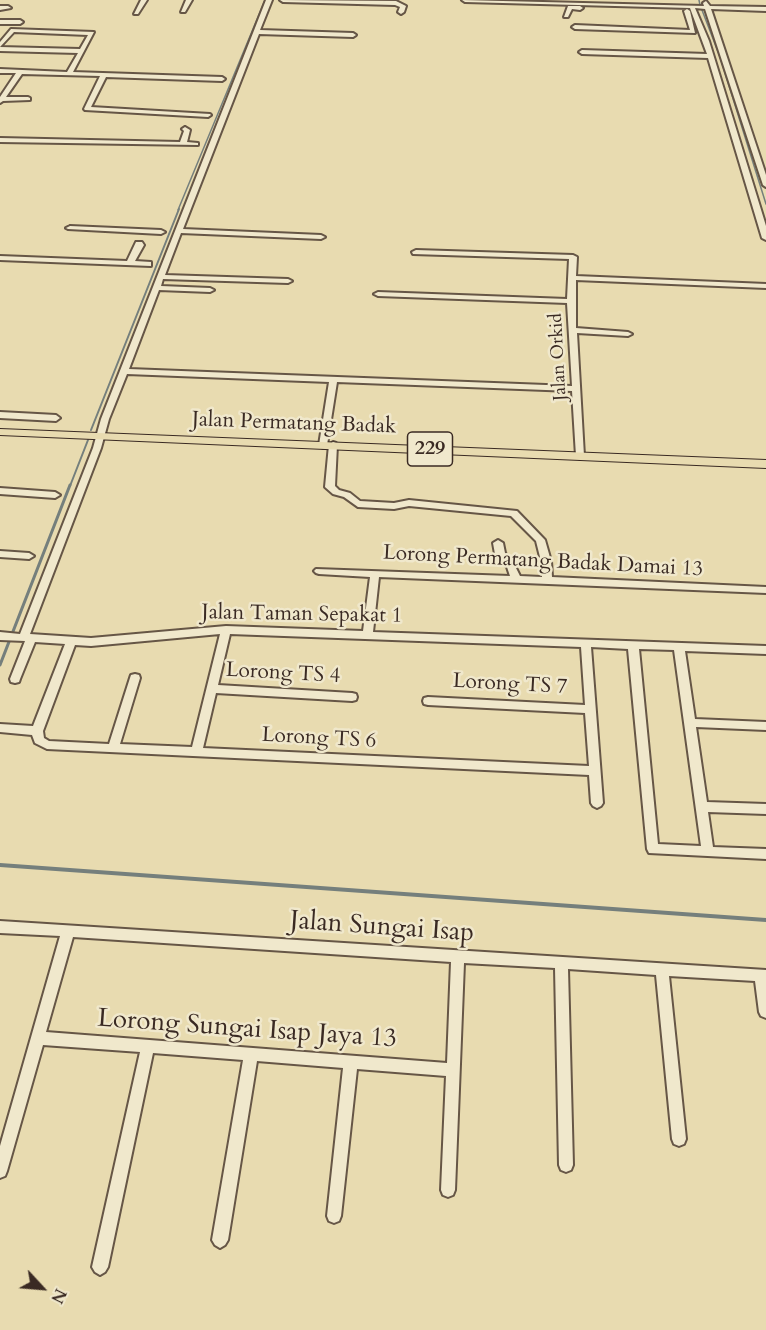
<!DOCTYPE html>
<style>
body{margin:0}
#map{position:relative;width:766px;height:1330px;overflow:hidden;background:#e8dbb0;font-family:Cardo,serif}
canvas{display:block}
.north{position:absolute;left:12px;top:1258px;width:60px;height:60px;-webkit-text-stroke:4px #f0e8cc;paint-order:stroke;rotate:116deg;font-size:16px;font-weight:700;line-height:24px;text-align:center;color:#3a2a23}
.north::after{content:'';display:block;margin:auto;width:21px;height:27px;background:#3a2a23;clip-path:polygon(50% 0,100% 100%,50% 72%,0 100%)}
</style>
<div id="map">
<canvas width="766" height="1330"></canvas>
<div class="north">N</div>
</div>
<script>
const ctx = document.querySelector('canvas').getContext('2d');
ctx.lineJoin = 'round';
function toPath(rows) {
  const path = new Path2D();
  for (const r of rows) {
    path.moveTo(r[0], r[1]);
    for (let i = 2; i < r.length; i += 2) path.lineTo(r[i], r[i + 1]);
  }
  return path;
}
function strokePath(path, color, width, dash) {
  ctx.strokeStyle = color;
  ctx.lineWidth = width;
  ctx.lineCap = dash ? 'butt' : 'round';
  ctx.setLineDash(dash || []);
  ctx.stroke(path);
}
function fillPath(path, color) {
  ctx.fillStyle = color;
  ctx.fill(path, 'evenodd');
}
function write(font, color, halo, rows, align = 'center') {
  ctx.font = font + ' Cardo,serif';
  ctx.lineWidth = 5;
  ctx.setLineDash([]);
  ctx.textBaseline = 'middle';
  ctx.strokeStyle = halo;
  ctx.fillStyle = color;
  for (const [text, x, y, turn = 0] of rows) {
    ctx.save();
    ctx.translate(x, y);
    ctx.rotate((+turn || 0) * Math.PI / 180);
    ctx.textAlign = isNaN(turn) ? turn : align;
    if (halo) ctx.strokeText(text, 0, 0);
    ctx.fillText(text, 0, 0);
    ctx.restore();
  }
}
strokePath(toPath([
 [699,0,700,5],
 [702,10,720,57,766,204],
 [178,210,265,0]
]), '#757f7c', 1.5);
strokePath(toPath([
 [91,430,179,209],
 [70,486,88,440]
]), '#757f7c', 2);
strokePath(toPath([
 [0,665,70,485]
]), '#757f7c', 3);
strokePath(toPath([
 [0,865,766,920]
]), '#757f7c', 4);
const minor = toPath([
 [141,0,147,0,138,14,134,14,141,0],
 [186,0,192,0,185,12,181,12,186,0],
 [266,0,272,0,260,30,353,33,356,35,353,37,259,34,183,229,321,235,325,237,321,239,181,233,165,275,288,279,292,281,288,283,163,279,161,286,210,288,214,290,210,292,159,290,129,369,572,386,567,303,378,296,374,294,378,292,567,299,569,259,413,254,412,252,416,250,573,255,577,257,576,276,766,284,766,288,576,280,576,328,628,332,632,334,628,336,577,333,584,456,580,459,576,456,572,391,337,382,327,445,323,448,319,445,329,382,127,374,109,419,101,448,30,634,91,638,226,626,363,631,370,577,319,574,316,573,314,571,316,569,510,576,507,567,495,554,493,543,498,540,503,543,505,553,514,564,520,576,542,577,541,561,536,541,511,516,409,506,394,509,358,507,344,497,333,494,325,487,329,445,333,442,336,443,337,445,335,486,339,490,350,493,360,501,394,503,409,500,517,511,545,540,551,561,552,577,766,587,766,593,379,577,373,632,766,646,766,654,685,651,695,719,766,722,766,730,696,727,707,802,766,804,766,814,708,812,713,847,766,849,766,859,649,853,647,849,628,649,591,647,603,803,601,806,597,808,593,806,591,803,589,775,47,749,35,743,32,735,0,732,0,724,33,726,65,644,35,642,20,679,19,682,15,683,11,682,10,679,25,641,0,640,0,632,20,634,93,448,101,419,266,0],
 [220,634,192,747,120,744,140,678,139,675,135,674,131,675,130,678,109,744,49,741,44,738,43,731,75,645,91,646,220,634],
 [230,634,581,647,585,705,428,697,424,698,423,701,424,704,428,705,585,713,589,766,203,748,216,693,352,701,356,700,357,697,356,694,352,693,218,685,230,634],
 [639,649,674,650,701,846,658,844,639,649],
 [280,0,396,1,406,6,404,12,401,14,398,12,400,7,395,5,283,2,280,0],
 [462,0,704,6,703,3,706,1,710,6,766,7,766,11,711,9,766,175,766,187,763,185,705,9,695,8,709,41,766,226,766,240,762,238,708,58,582,54,579,52,582,50,707,54,690,8,465,2,462,0],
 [0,6,8,6,11,8,0,10,0,6],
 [568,6,580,6,583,8,580,10,572,9,568,17,564,17,568,6],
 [687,9,690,11,695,33,575,29,572,27,575,25,690,30,684,11,687,9],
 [0,20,20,20,23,22,20,24,0,24,0,20],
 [11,29,94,32,73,72,222,77,225,79,222,81,106,77,91,107,210,114,211,115,208,117,85,110,84,109,100,76,22,74,6,97,28,97,30,98,30,100,3,101,0,103,0,97,16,73,0,73,0,69,67,72,78,53,0,51,0,47,80,49,88,35,14,32,0,47,0,42,11,29],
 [185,127,190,130,187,142,198,143,198,145,0,142,0,138,180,142,184,131,182,129,185,127],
 [70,226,161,230,165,232,161,234,68,229,66,228,70,226],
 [136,242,142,242,144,245,135,261,151,262,151,266,0,260,0,256,127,261,136,242],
 [0,412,56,415,60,418,56,421,0,418,0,412],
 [0,488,55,492,60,495,55,498,0,494,0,488],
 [0,551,29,553,34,556,29,559,0,557,0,551],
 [0,921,766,970,766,1018,761,1016,759,1012,755,981,669,976,686,1139,684,1144,679,1146,674,1144,672,1139,656,975,568,969,573,1165,571,1170,566,1172,561,1170,559,1165,555,968,464,963,455,1190,453,1195,448,1197,443,1195,441,1190,446,1076,357,1069,341,1216,339,1221,334,1223,329,1221,327,1216,343,1068,257,1061,228,1240,225,1245,220,1248,215,1245,212,1240,243,1060,153,1053,108,1267,105,1272,100,1275,95,1272,92,1267,140,1052,43,1045,7,1171,5,1176,0,1178,0,1146,60,936,0,933,0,921],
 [73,937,451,962,447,1063,46,1032,73,937]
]);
const major = toPath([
 [0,429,766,460,766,468,0,435,0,429]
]);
strokePath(minor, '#665646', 4);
strokePath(major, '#3a2a23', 2);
fillPath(minor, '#f0e8cc');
fillPath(major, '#e8dbb0');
write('18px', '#3a2a23', '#f0e8cc', [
 ["Jalan Orkid",559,357,-93]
]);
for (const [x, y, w] of [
 [430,449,45]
]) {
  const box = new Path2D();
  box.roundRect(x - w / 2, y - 17, w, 34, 4.5);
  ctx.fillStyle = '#f0e8cc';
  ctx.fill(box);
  strokePath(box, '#3a2a23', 1.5);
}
write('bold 20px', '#3a2a23', null, [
 ["229",430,449]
]);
write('21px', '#3a2a23', '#f0e8cc', [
 ["Jalan Permatang Badak",294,424,2],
 ["Lorong Permatang Badak Damai 13",543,562,3],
 ["Jalan Taman Sepakat 1",302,615,1],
 ["Lorong TS 4",283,674,3],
 ["Lorong TS 7",510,685,3],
 ["Lorong TS 6",319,739,3]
]);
write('26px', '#3a2a23', '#f0e8cc', [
 ["Jalan Sungai Isap",382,928,4],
 ["Lorong Sungai Isap Jaya 13",247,1030,4]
]);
</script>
